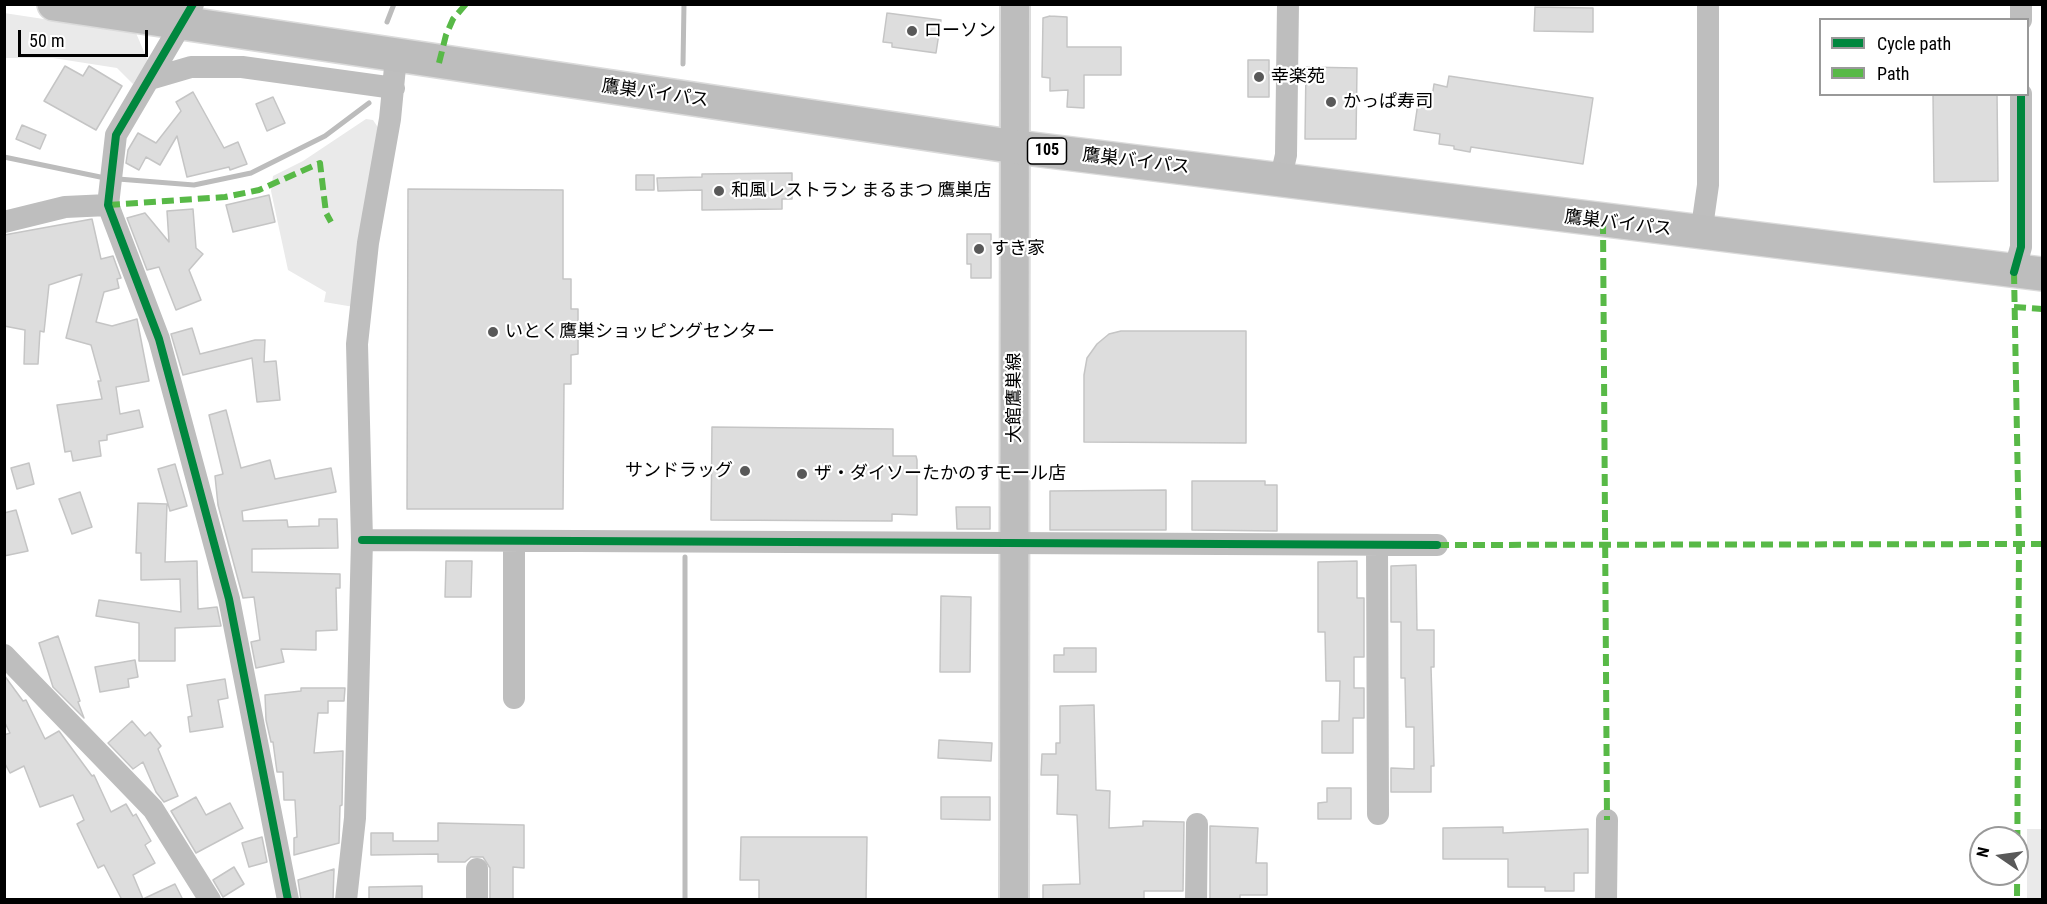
<!DOCTYPE html>
<meta charset="utf-8">
<style>
body{margin:0}
#map{position:relative;width:2047px;height:904px;overflow:hidden;background:#fff;font-family:"Roboto Condensed",sans-serif}
canvas{display:block}
.frame{position:absolute;inset:0;border:6px solid #000;pointer-events:none}
.legend{position:absolute;left:1819px;top:18px;width:210px;height:78px;box-sizing:border-box;background:#fff;border:2px solid #999;margin:0;padding:8px 10px;list-style:none;font-size:18px;color:#000}
.legend li{display:flex;align-items:center;gap:12px;height:30px}
.legend b{width:30px;border:2px solid #999}
.north{position:absolute;left:1969px;top:826px;width:60px;height:60px;box-sizing:border-box;background:#fff;border:2px solid #999;border-radius:50%;rotate:283deg;font-size:16px;font-weight:700;line-height:24px;text-align:center;color:#000}
.north::after{content:'';display:block;margin:auto;width:21px;height:27px;background:#595959;clip-path:polygon(50% 0,100% 100%,50% 72%,0 100%)}
.scale{position:absolute;left:18px;top:30px;width:130px;height:27px;box-sizing:border-box;border:3px solid #000;border-top:0;padding-left:8px;font-size:18px;line-height:21px;white-space:nowrap;color:#000;-webkit-text-stroke:4px #fff;paint-order:stroke}
</style>
<div id="map">
<canvas width="2047" height="904"></canvas>
<div class="frame"></div>
<ul class="legend">
<li><b style="height:8px;background:#00873e"></b>Cycle path</li>
<li><b style="height:8px;background:#58b947"></b>Path</li>
</ul>
<div class="north">N</div>
<div class="scale">50 m</div>
</div>
<script>
const ctx = document.querySelector('canvas').getContext('2d');
ctx.lineJoin = 'round';
function fillPath(path, color) {
  ctx.fillStyle = color;
  ctx.fill(path, 'evenodd');
}
function toPath(rows) {
  const path = new Path2D();
  for (const r of rows) {
    path.moveTo(r[0], r[1]);
    for (let i = 2; i < r.length; i += 2) path.lineTo(r[i], r[i + 1]);
  }
  return path;
}
function strokePath(path, color, width, dash) {
  ctx.strokeStyle = color;
  ctx.lineWidth = width;
  ctx.lineCap = dash ? 'butt' : 'round';
  ctx.setLineDash(dash || []);
  ctx.stroke(path);
}
function write(font, color, halo, rows, align = 'center') {
  ctx.font = font + ' "Roboto Condensed","Noto Sans JP",sans-serif';
  ctx.lineWidth = 4.5;
  ctx.setLineDash([]);
  ctx.textBaseline = 'middle';
  ctx.strokeStyle = halo;
  ctx.fillStyle = color;
  for (const [text, x, y, turn = 0] of rows) {
    ctx.save();
    ctx.translate(x, y);
    ctx.rotate((+turn || 0) * Math.PI / 180);
    ctx.textAlign = isNaN(turn) ? turn : align;
    if (halo) ctx.strokeText(text, 0, 0);
    ctx.fillText(text, 0, 0);
    ctx.restore();
  }
}
fillPath(toPath([
 [4,13,136,33,148,61,133,84,117,68,53,58,5,58],
 [366,119,373,120,381,132,354,307,324,302,326,292,288,270,271,191,273,176,303,161],
 [2027,829,2042,829,2042,899,2027,899]
]), '#eaeaea');
strokePath(toPath([
 [387,22,394,4],
 [683,64,684,4],
 [4,157,105,178],
 [118,179,194,185,251,173,325,136,369,103],
 [685,900,685,557]
]), '#bcbcbc', 5);
const building = toPath([
 [1535,7,1593,8,1593,32,1534,31,1535,7],
 [887,13,941,20,936,53,892,47,892,43,883,42,887,13],
 [1050,16,1067,17,1067,47,1121,47,1121,75,1084,75,1084,108,1067,107,1068,90,1050,91,1050,78,1042,77,1043,18,1050,16],
 [1248,60,1269,60,1269,97,1248,97,1248,60],
 [65,66,83,76,89,66,122,86,96,130,44,101,65,66],
 [1306,67,1357,68,1356,139,1305,139,1306,67],
 [1449,76,1593,98,1583,164,1471,147,1470,152,1454,149,1454,146,1439,144,1440,134,1414,130,1418,103,1431,105,1434,84,1447,87,1449,76],
 [193,92,224,148,238,142,247,164,230,170,229,167,187,177,177,136,160,165,146,157,139,170,126,163,128,150,138,133,156,143,181,111,176,102,193,92],
 [1933,94,1997,94,1998,181,1934,182,1933,94],
 [273,97,285,123,267,131,256,104,273,97],
 [22,125,46,135,40,149,16,139,22,125],
 [792,173,792,199,782,199,782,209,702,210,702,190,658,191,657,178,702,177,702,174,792,173],
 [636,175,654,175,654,190,636,190,636,175],
 [408,189,563,190,563,279,571,279,571,309,578,309,578,354,571,355,571,384,564,384,563,509,407,509,408,189],
 [269,195,275,222,233,232,226,205,269,195],
 [193,209,196,248,203,254,189,270,201,300,176,310,159,267,147,270,127,218,145,213,169,242,167,211,193,209],
 [92,219,101,259,113,256,121,278,117,279,119,288,104,292,96,322,112,326,137,319,149,381,116,387,120,414,139,410,143,427,107,435,107,440,99,441,101,456,73,461,71,451,65,452,57,405,102,399,98,381,101,381,91,345,66,338,82,274,49,285,44,332,40,331,38,364,24,364,25,330,4,326,4,235,92,219],
 [967,234,991,234,991,278,971,278,971,264,967,264,967,234],
 [192,328,200,354,255,340,265,340,264,362,276,361,280,400,257,402,252,358,183,375,171,334,192,328],
 [1121,331,1246,331,1246,443,1084,442,1084,375,1087,358,1097,344,1109,334,1121,331],
 [226,410,241,468,270,460,275,479,331,468,336,492,242,511,243,521,287,520,288,527,319,526,319,519,337,519,338,548,252,549,252,572,340,574,340,588,336,588,337,630,316,631,316,650,281,649,284,662,256,668,251,642,260,640,254,597,243,598,218,505,215,476,223,474,209,415,226,410],
 [712,427,893,429,893,456,916,456,917,460,917,515,892,514,892,521,711,520,712,427],
 [29,463,34,484,17,489,11,468,29,463],
 [175,464,187,506,170,511,158,469,175,464],
 [1192,481,1265,481,1265,485,1277,485,1277,531,1192,530,1192,481],
 [1166,490,1166,530,1050,530,1050,491,1166,490],
 [80,492,92,527,72,534,59,499,80,492],
 [138,503,167,504,165,562,197,561,198,609,217,607,221,626,175,628,175,661,139,661,139,623,96,616,99,600,181,612,180,579,141,580,141,553,136,553,138,503],
 [956,507,990,507,990,529,957,529,956,507],
 [16,510,28,551,4,556,4,513,16,510],
 [446,561,472,561,471,597,445,597,446,561],
 [1357,561,1357,598,1364,598,1364,657,1354,657,1354,688,1364,688,1364,718,1353,718,1353,753,1322,753,1322,721,1339,721,1340,681,1326,681,1325,632,1318,632,1318,562,1357,561],
 [1416,565,1417,630,1434,630,1434,667,1431,667,1434,766,1431,766,1431,792,1391,792,1391,768,1414,769,1414,727,1406,727,1405,678,1401,678,1401,622,1391,622,1391,566,1416,565],
 [941,596,971,597,970,672,940,672,941,596],
 [58,636,80,701,78,702,84,718,53,687,39,643,58,636],
 [1064,648,1096,648,1096,672,1054,672,1054,655,1064,655,1064,648],
 [135,660,138,677,128,679,129,687,100,692,95,667,135,660],
 [4,675,23,701,26,700,45,739,59,731,92,776,94,775,111,812,126,804,133,816,136,814,151,841,145,845,155,863,133,875,143,899,175,884,183,900,122,900,104,865,98,868,77,824,84,820,73,795,40,807,24,766,10,773,4,762,4,735,10,733,4,721,4,675],
 [225,679,228,698,218,700,223,727,190,732,188,717,192,716,187,685,225,679],
 [301,688,345,688,344,701,328,701,328,713,318,713,314,753,343,751,342,805,340,806,339,843,294,855,294,838,297,837,295,800,284,800,283,772,277,772,273,742,271,742,266,720,265,695,301,691,301,688],
 [1094,705,1096,790,1110,791,1109,828,1143,826,1143,821,1184,822,1183,891,1144,891,1144,900,1043,900,1043,885,1080,884,1077,815,1057,814,1058,775,1041,775,1042,754,1056,754,1056,743,1060,743,1060,706,1094,705],
 [132,721,145,736,150,732,161,746,158,749,178,796,164,802,156,792,143,762,133,769,108,743,132,721],
 [939,740,992,743,991,761,938,758,939,740],
 [1327,788,1351,788,1351,819,1318,819,1318,803,1327,802,1327,788],
 [196,797,206,815,230,803,243,828,196,853,171,811,196,797],
 [941,797,990,797,990,820,941,819,941,797],
 [438,823,524,825,524,868,513,867,513,900,490,900,490,868,483,857,471,857,465,862,438,862,438,854,371,855,371,833,393,833,393,841,438,841,438,823],
 [1210,826,1258,828,1256,863,1267,863,1267,895,1240,895,1240,900,1210,900,1210,826],
 [1503,827,1503,833,1588,829,1588,873,1574,873,1574,891,1545,891,1545,887,1508,887,1508,859,1443,859,1443,828,1503,827],
 [262,837,267,862,249,867,242,843,262,837],
 [741,837,867,837,866,900,759,900,759,880,740,880,741,837],
 [234,867,244,884,223,897,213,880,234,867],
 [334,869,333,900,301,900,298,880,334,869],
 [422,886,422,900,369,900,369,887,422,886]
]);
fillPath(building, '#ddd');
strokePath(building, '#c5c5c5', 1.5);
const major = toPath([
 [1014,900,1015,4]
]);
const highway = toPath([
 [54,4,1016,147,2042,274]
]);
strokePath(major, '#dbdbdb', 32);
strokePath(highway, '#dbdbdb', 36);
strokePath(toPath([
 [193,4,116,135,108,205,159,339,229,599,288,900],
 [2021,20,2021,4],
 [150,79,191,67,242,67,394,88],
 [1280,181,1286,155,1288,4],
 [4,222,65,207,108,205],
 [1701,234,1708,185,1708,4],
 [2014,272,2021,247,2021,94],
 [362,540,1437,545],
 [1377,545,1378,814],
 [4,655,153,809,210,900],
 [514,698,514,541],
 [477,869,477,900],
 [346,900,355,818,362,540,357,344,368,243,390,119,396,57],
 [1196,900,1197,824],
 [1606,900,1607,820]
]), '#bebebe', 22);
strokePath(major, '#bdbdbd', 28);
strokePath(highway, '#bdbdbd', 33);
strokePath(toPath([
 [439,63,446,35,453,19,466,4],
 [108,205,225,197,259,190,320,163,326,213,331,222],
 [1603,222,1607,820],
 [2014,272,2019,544,2017,900],
 [2014,307,2042,309],
 [1437,545,2042,544]
]), '#58b947', 6, [12, 6]);
strokePath(toPath([
 [193,4,116,135,108,205,159,339,229,599,288,900],
 [2014,272,2021,247,2021,94],
 [362,540,1437,545]
]), '#00873e', 8);
for (const [x, y, r, color] of [
 [912,31,6,"#595959"],
 [1259,77,6,"#595959"],
 [1331,102,6,"#595959"],
 [719,191,6,"#595959"],
 [979,249,6,"#595959"],
 [493,332,6,"#595959"],
 [745,471,6,"#595959"],
 [802,474,6,"#595959"]
]) {
  const dot = new Path2D();
  dot.arc(x, y, r, 0, 2 * Math.PI);
  ctx.fillStyle = color;
  ctx.fill(dot);
  strokePath(dot, '#fff', 2);
}
for (const [x, y, w] of [
 [1047,151,39]
]) {
  const box = new Path2D();
  box.roundRect(x - w / 2, y - 13, w, 26, 4.5);
  ctx.fillStyle = '#fff';
  ctx.fill(box);
  strokePath(box, '#000', 1.5);
}
write('bold 16px', '#000', null, [
 ["105",1047,151]
]);
write('18px', '#000', '#fff', [
 ["ローソン",924,31],
 ["幸楽苑",1271,77],
 ["かっぱ寿司",1343,102],
 ["和風レストラン まるまつ 鷹巣店",731,191],
 ["すき家",991,249],
 ["いとく鷹巣ショッピングセンター",505,332],
 ["サンドラッグ",733,471,"right"],
 ["ザ・ダイソーたかのすモール店",814,474]
], 'left');
write('18px', '#000', '#fff', [
 ["鷹巣バイパス",655,94,8],
 ["鷹巣バイパス",1136,162,7],
 ["鷹巣バイパス",1618,224,7],
 ["大館鷹巣線",1015,398,-90]
]);
</script>
